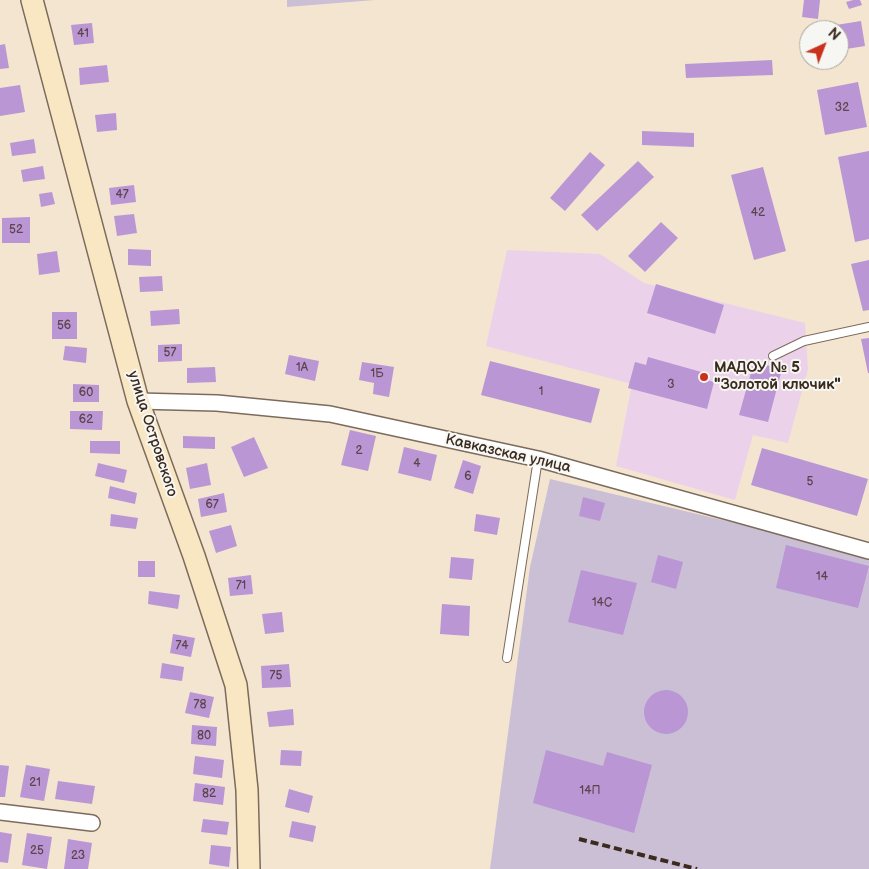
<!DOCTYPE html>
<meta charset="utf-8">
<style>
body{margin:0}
#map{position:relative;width:869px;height:869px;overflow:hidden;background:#f4e5d0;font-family:"Balsamiq Sans",sans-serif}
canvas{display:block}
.north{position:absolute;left:799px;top:20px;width:50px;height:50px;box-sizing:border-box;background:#f6f6f2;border:1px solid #aba49d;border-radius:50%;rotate:43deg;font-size:14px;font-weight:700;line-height:20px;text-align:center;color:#3b2a1e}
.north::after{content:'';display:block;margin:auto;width:18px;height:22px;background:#c8321e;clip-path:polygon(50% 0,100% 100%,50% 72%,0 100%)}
</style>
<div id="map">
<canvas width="869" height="869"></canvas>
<div class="north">N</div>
</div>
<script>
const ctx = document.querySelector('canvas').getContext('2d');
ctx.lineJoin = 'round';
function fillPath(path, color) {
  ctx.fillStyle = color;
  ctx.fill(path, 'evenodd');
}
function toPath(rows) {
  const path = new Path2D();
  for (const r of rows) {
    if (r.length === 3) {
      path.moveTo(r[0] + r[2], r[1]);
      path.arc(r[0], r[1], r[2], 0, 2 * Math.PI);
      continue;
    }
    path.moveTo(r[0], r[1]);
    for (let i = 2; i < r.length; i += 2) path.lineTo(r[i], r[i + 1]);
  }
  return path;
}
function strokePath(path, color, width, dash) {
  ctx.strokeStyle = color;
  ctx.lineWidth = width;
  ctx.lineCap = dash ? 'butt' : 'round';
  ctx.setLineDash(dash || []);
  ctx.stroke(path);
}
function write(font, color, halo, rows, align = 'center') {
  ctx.font = font + ' "Balsamiq Sans",sans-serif';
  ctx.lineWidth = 4;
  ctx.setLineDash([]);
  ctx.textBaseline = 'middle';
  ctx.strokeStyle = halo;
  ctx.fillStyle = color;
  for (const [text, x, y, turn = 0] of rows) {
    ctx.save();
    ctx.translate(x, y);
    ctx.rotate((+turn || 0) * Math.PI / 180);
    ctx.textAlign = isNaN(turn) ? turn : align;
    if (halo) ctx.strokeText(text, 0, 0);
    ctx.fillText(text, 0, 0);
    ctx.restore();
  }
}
fillPath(toPath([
 [507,250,600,254,644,283,805,323,808,369,788,443,753,435,735,500,616,466,632,384,486,346]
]), '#ecd1ea');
fillPath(toPath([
 [287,0,375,0,287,7],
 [550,479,773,532,869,560,869,869,490,869,530,567]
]), '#cbbfd5');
fillPath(toPath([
 [804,0,820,0,818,19,802,17],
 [853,0,860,0,862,5,849,9,846,2],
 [861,21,865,46,840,50,839,30,837,30,836,25],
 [92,23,94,43,74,45,71,25],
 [5,44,9,68,0,69,0,45],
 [772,60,773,75,686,78,685,64],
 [107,65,109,82,80,85,79,68],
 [858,82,867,127,825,135,817,90],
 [20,85,25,112,0,116,0,88],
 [116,113,117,130,97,132,95,115],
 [642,131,694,133,694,147,642,145],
 [34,139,36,153,12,156,10,143],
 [869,151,869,239,855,242,838,157],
 [590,152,605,165,565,211,550,198],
 [638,161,654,177,597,231,581,215],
 [43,166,45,179,23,182,21,170],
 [763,167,786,251,754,260,731,175],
 [134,185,136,202,111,205,109,188],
 [52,192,55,204,41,207,39,194],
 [134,214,137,233,117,236,114,216],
 [30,217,30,243,2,243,2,218],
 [661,222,678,238,645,272,628,256],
 [128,249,151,250,151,266,128,265],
 [57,251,60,272,39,275,37,254],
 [869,260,869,310,863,311,851,264],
 [162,276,163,291,140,292,139,277],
 [656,284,724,305,715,334,647,313],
 [179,309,180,324,151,326,150,311],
 [52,312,77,312,77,339,52,339],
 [869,338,869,373,868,373,861,339],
 [182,344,182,361,158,362,158,345],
 [65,346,87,348,86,363,63,360],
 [289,355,319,361,315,381,285,374],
 [648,357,705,373,703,379,714,382,707,409,628,388,635,362,646,365],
 [490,361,600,389,591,423,481,395],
 [362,362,394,367,389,397,373,394,374,383,359,380],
 [754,362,782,369,768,422,739,415],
 [215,367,216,382,187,383,187,368],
 [73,384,99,385,99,402,73,402],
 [70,411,103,411,102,430,70,429],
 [350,430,376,436,368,471,341,465],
 [183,436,215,437,215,449,183,448],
 [254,437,268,468,244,477,231,447],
 [90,441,120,441,120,454,90,453],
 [404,447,437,455,431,481,398,473],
 [762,448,868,479,857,516,751,485],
 [463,460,481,466,473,494,454,488],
 [98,463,127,470,124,483,95,476],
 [207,463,211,485,190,489,186,468],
 [110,486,137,493,135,504,108,498],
 [224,493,227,512,201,517,198,499],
 [583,497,605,503,600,521,579,516],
 [111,514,138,518,136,529,110,526],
 [476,514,500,518,497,535,474,531],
 [231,525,237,546,216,553,209,531],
 [786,545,869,566,858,608,776,588],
 [658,555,683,562,676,589,651,582],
 [451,557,474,559,472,580,449,578],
 [138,561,155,561,155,577,138,577],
 [581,570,637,583,623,635,568,622],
 [251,575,253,594,230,596,228,578],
 [149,591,180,595,178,609,148,604],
 [442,604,470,606,469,636,440,634],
 [282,612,284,632,265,634,262,614],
 [173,634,195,638,191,657,170,653],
 [162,663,184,667,182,681,160,678],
 [289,664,291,687,262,688,261,666],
 [666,712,22],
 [190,692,214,697,209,718,185,713],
 [293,709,294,725,269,727,267,712],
 [192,725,217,727,216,746,191,744],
 [281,750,302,751,301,766,280,765],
 [546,750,603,766,607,752,652,765,634,833,533,803],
 [195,756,224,760,222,778,193,774],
 [0,765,9,766,5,797,0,797],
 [26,765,50,769,44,801,20,797],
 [58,781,95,786,92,804,55,799],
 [195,783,225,787,223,805,193,801],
 [289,789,313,796,309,813,285,807],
 [203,819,229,822,227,835,201,832],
 [292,821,316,826,313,842,289,837],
 [0,832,12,834,8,863,0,862],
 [27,833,52,837,47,869,22,865],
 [68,839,92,843,88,869,64,869],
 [211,845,231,847,229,867,209,864]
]), '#ba96d4');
const lane = toPath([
 [773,356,804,341,869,327],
 [507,658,538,459]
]);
const street = toPath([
 [138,401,217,403,330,414,538,459,869,551],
 [0,812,92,823]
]);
const secondary = toPath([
 [32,0,138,401,194,556,236,685,247,790,249,869]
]);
strokePath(lane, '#7c6b5c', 10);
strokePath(street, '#7c6b5c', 18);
strokePath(secondary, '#7c6b5c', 24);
strokePath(lane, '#fff', 8);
strokePath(street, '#fff', 15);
strokePath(secondary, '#f9e7c3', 21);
strokePath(toPath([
 [579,839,697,869]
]), '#3b2a1e', 4, [8, 4]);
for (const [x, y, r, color] of [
 [704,377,5,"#c8321e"]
]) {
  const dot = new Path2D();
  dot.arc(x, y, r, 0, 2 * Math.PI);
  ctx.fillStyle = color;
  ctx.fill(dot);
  strokePath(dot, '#f6f6f2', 2);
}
write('12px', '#5b454c', null, [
 ["41",83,34],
 ["32",842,108],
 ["47",122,195],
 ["42",758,213],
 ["52",16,230],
 ["56",64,326],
 ["57",170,353],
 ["1А",302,368],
 ["1Б",377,374],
 ["3",671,385],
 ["1",541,392],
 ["60",86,393],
 ["62",86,420],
 ["2",359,451],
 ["4",417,464],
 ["6",468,477],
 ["5",810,482],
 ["67",212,505],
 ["14",822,577],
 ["71",241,586],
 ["14С",602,603],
 ["74",182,646],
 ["75",276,676],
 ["78",200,705],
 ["80",204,736],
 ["21",35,783],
 ["14П",590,791],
 ["82",209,794],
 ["25",37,851],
 ["23",78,856]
]);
write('bold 15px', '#3b2a1e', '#f6f6f2', [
 ["МАДОУ № 5",714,368],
 ["\"Золотой ключик\"",714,385]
], 'left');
write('15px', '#3b2a1e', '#f6f6f2', [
 ["улица Островского",152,434,72],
 ["Кавказская улица",508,454,13]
]);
</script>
